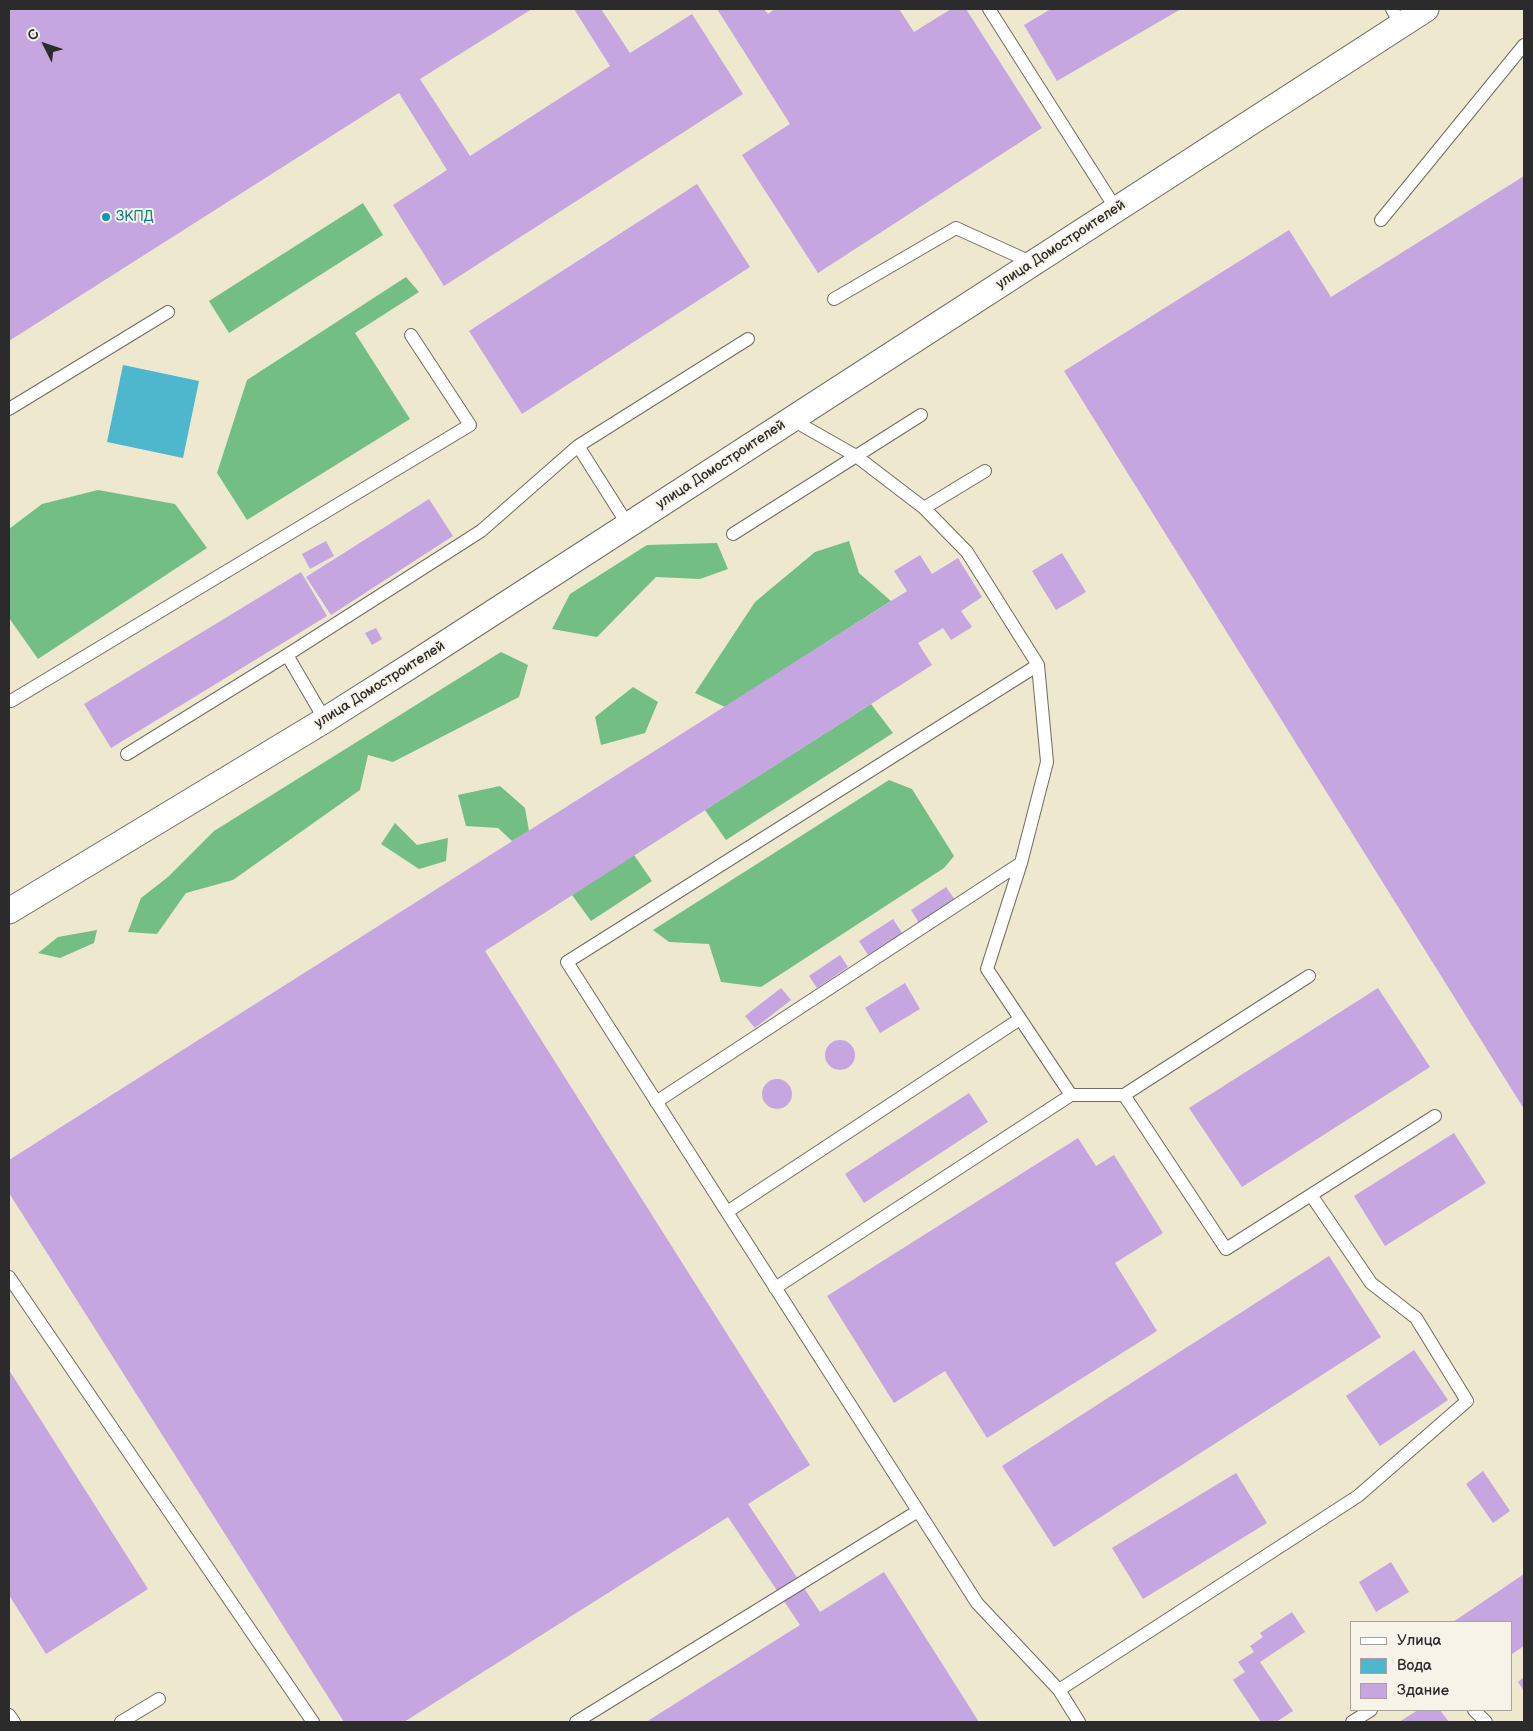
<!DOCTYPE html>
<meta charset="utf-8">
<style>
body{margin:0}
#map{position:relative;width:1533px;height:1731px;overflow:hidden;background:#ede8ce;font-family:"Balsamiq Sans",sans-serif}
canvas{display:block}
.frame{position:absolute;inset:0;border:10px solid #2b2b2b;pointer-events:none}
.legend{position:absolute;left:1350px;top:1621px;width:162px;height:90px;box-sizing:border-box;background:#f7f3e8;border:1px solid #a5a39c;margin:0;padding:6px 9px;list-style:none;font-size:15px;color:#2b2b2b}
.legend li{display:flex;align-items:center;gap:10px;height:25px}
.legend b{width:25px;border:1px solid #a5a39c}
.north{position:absolute;left:20px;top:20px;width:50px;height:50px;-webkit-text-stroke:4px #f7f3e8;paint-order:stroke;rotate:311deg;font-size:14px;font-weight:700;line-height:20px;text-align:center;color:#2b2b2b}
.north::after{content:'';display:block;margin:auto;width:18px;height:22px;background:#2b2b2b;clip-path:polygon(50% 0,100% 100%,50% 72%,0 100%)}
</style>
<div id="map">
<canvas width="1533" height="1731"></canvas>
<div class="frame"></div>
<ul class="legend">
<li><b style="height:6px;background:#fff"></b>Улица</li>
<li><b style="height:14px;background:#4fb7cd"></b>Вода</li>
<li><b style="height:14px;background:#c5a6e1"></b>Здание</li>
</ul>
<div class="north">С</div>
</div>
<script>
const ctx = document.querySelector('canvas').getContext('2d');
ctx.lineJoin = 'round';
function fillPath(path, color) {
  ctx.fillStyle = color;
  ctx.fill(path, 'evenodd');
}
function toPath(rows) {
  const path = new Path2D();
  for (const r of rows) {
    if (r.length === 3) {
      path.moveTo(r[0] + r[2], r[1]);
      path.arc(r[0], r[1], r[2], 0, 2 * Math.PI);
      continue;
    }
    path.moveTo(r[0], r[1]);
    for (let i = 2; i < r.length; i += 2) path.lineTo(r[i], r[i + 1]);
  }
  return path;
}
function strokePath(path, color, width, dash) {
  ctx.strokeStyle = color;
  ctx.lineWidth = width;
  ctx.lineCap = dash ? 'butt' : 'round';
  ctx.setLineDash(dash || []);
  ctx.stroke(path);
}
function write(font, color, halo, rows, align = 'center') {
  ctx.font = font + ' "Balsamiq Sans",sans-serif';
  ctx.lineWidth = 4;
  ctx.setLineDash([]);
  ctx.textBaseline = 'middle';
  ctx.strokeStyle = halo;
  ctx.fillStyle = color;
  for (const [text, x, y, turn = 0] of rows) {
    ctx.save();
    ctx.translate(x, y);
    ctx.rotate((+turn || 0) * Math.PI / 180);
    ctx.textAlign = isNaN(turn) ? turn : align;
    if (halo) ctx.strokeText(text, 0, 0);
    ctx.fillText(text, 0, 0);
    ctx.restore();
  }
}
fillPath(toPath([
 [363,203,383,235,229,333,209,301],
 [406,277,419,292,355,333,410,419,247,520,217,473,247,380],
 [98,490,175,504,207,548,38,659,9,618,9,529,42,504],
 [849,541,859,573,891,601,725,707,695,693,755,602,815,552],
 [717,543,728,569,700,579,656,577,597,637,552,629,570,594,647,545],
 [501,652,528,665,519,697,393,762,368,755,360,790,233,880,186,893,157,934,128,932,141,898,168,877,214,831],
 [633,687,658,702,645,733,601,745,595,717],
 [871,704,893,733,726,840,705,810],
 [889,780,912,789,954,856,944,868,761,987,721,982,709,944,669,942,653,930],
 [500,786,525,808,529,831,512,841,498,828,466,826,458,795],
 [395,823,417,845,448,838,446,861,419,869,381,844],
 [634,855,652,881,591,921,572,895],
 [97,930,94,943,60,958,38,953,58,937]
]), '#73be85');
fillPath(toPath([
 [123,365,199,381,183,458,107,442]
]), '#4fb7cd');
fillPath(toPath([
 [9,9,532,9,420,79,470,156,610,66,574,9,601,9,630,53,692,14,743,94,444,286,393,205,447,170,399,93,9,341],
 [717,9,764,9,768,14,775,9,899,9,914,32,951,9,966,9,1042,128,818,273,742,155,790,124],
 [1051,9,1181,9,1057,81,1024,25],
 [1524,176,1524,1109,1064,371,1289,230,1331,297],
 [697,184,750,267,522,414,469,331],
 [429,499,453,536,331,615,306,577],
 [326,541,334,556,310,569,302,554],
 [1062,553,1086,592,1056,610,1032,571],
 [920,555,932,574,958,558,982,597,961,611,972,627,951,640,943,628,918,643,932,665,485,951,810,1465,748,1504,820,1612,884,1572,979,1722,646,1722,800,1625,728,1517,404,1722,344,1722,9,1193,9,1160,907,591,894,571],
 [301,572,327,616,111,748,84,704],
 [376,628,382,639,372,645,365,633],
 [946,887,955,900,919,923,911,910],
 [893,919,902,933,868,955,859,941],
 [840,955,848,967,817,988,809,976],
 [905,983,920,1009,880,1033,865,1008],
 [781,988,791,1000,755,1028,745,1016],
 [1378,988,1430,1067,1242,1187,1189,1108],
 [840,1055,15],
 [777,1094,15],
 [969,1093,988,1122,864,1203,845,1174],
 [1454,1133,1486,1183,1385,1246,1354,1196],
 [1078,1138,1096,1166,1114,1155,1163,1233,1115,1263,1157,1331,987,1438,945,1371,894,1403,827,1296],
 [1329,1256,1381,1337,1054,1547,1002,1466],
 [1414,1350,1448,1400,1380,1446,1346,1396],
 [9,1370,148,1589,46,1654,9,1595],
 [1483,1471,1510,1511,1493,1523,1466,1484],
 [1236,1473,1267,1523,1143,1599,1112,1548],
 [1391,1562,1409,1592,1376,1612,1359,1582],
 [1524,1574,1524,1646,1512,1654,1512,1622,1453,1622],
 [1292,1612,1305,1632,1260,1662,1293,1711,1276,1722,1261,1722,1233,1680,1245,1672,1238,1662,1254,1652,1250,1646,1263,1637,1260,1633],
 [1524,1677,1524,1691,1518,1682],
 [1418,1710,1440,1710,1449,1722,1399,1722]
]), '#c5a6e1');
const lane = toPath([
 [989,9,1116,209],
 [1392,9,1401,25],
 [1381,220,1524,45],
 [834,299,956,228,1033,263],
 [9,409,168,312],
 [791,419,856,456,924,508,967,552,1038,665,1047,762,1021,863,987,969,1071,1095,1124,1095,1226,1249,1435,1116],
 [578,446,628,525],
 [924,508,985,471],
 [733,534,921,415],
 [287,655,325,720],
 [1038,665,567,962,977,1603,1059,1690,1079,1722],
 [11,701,470,425,411,335],
 [127,754,287,655,481,531,578,446,748,339],
 [1124,1095,1309,976],
 [656,1102,1021,863],
 [727,1212,1020,1019],
 [9,1277,313,1722],
 [775,1288,1071,1095],
 [1059,1690,1358,1496,1467,1401,1416,1318,1371,1283,1311,1195],
 [1474,1710,1486,1722],
 [9,1715,14,1722],
 [121,1722,159,1699],
 [576,1722,918,1511],
 [1352,1722,1371,1710]
]);
const street = toPath([
 [9,911,325,720,415,663,1426,9]
]);
strokePath(lane, '#6f6d64', 14);
strokePath(street, '#6f6d64', 27);
strokePath(lane, '#fff', 12);
strokePath(street, '#fff', 25);
for (const [x, y, r, color] of [
 [106,217,5,"#0f9aa8"]
]) {
  const dot = new Path2D();
  dot.arc(x, y, r, 0, 2 * Math.PI);
  ctx.fillStyle = color;
  ctx.fill(dot);
  strokePath(dot, '#f7f3e8', 2);
}
write('14px', '#0d838f', '#f7f3e8', [
 ["ЗКПД",116,217]
], 'left');
write('14px', '#2b2b2b', '#f7f3e8', [
 ["улица Домостроителей",1061,245,-33],
 ["улица Домостроителей",721,465,-33],
 ["улица Домостроителей",380,685,-32]
]);
</script>
